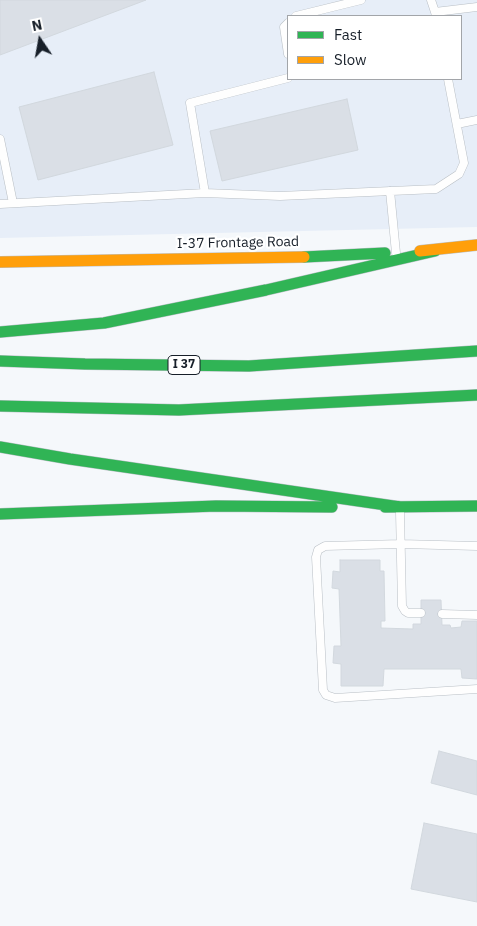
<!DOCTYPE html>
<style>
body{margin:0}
#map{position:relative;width:477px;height:926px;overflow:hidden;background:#f5f8fb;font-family:"IBM Plex Sans",sans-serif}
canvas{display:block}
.legend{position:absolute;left:287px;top:15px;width:175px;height:65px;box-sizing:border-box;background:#fff;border:1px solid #a2a5a9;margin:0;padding:6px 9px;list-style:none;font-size:15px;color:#171f29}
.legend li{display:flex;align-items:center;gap:10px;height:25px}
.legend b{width:25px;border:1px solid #a2a5a9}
.north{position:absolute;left:15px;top:15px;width:50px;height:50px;-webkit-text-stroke:4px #fff;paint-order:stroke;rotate:348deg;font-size:14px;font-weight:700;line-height:20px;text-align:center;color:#171f29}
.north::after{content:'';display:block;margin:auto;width:18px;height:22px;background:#171f29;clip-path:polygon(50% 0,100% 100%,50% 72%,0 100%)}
</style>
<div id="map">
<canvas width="477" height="926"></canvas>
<ul class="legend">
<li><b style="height:6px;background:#30b455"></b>Fast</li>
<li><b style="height:6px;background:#ff9f0a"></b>Slow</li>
</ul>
<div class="north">N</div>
</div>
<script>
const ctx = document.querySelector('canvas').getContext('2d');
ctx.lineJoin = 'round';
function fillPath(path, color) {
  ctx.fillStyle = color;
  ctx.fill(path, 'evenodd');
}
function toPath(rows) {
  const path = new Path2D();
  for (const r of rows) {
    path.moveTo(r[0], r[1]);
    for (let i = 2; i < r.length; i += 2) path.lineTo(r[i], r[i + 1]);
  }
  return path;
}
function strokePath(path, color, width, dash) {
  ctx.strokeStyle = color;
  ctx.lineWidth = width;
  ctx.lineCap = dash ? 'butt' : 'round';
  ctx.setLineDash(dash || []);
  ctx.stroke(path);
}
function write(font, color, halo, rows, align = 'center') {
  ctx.font = font + ' "IBM Plex Sans",sans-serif';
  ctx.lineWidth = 4.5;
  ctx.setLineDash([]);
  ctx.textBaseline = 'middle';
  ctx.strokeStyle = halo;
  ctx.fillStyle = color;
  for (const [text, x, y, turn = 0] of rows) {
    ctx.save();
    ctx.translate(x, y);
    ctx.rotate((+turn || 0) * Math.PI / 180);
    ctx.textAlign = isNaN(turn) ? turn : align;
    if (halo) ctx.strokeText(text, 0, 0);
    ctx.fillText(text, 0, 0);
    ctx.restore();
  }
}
fillPath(toPath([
 [0,0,477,0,477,227,0,238],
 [288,16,461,16,461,79,288,79]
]), '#e7eef8');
const building = toPath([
 [0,0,146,0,0,55,0,0],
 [154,72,173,145,38,180,19,107,154,72],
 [347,99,358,150,222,181,210,131,347,99],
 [340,560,380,560,380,571,384,571,385,621,381,621,381,628,413,629,413,624,421,624,421,600,441,600,442,625,450,625,451,628,461,627,462,621,477,621,477,679,462,678,461,669,384,669,383,686,341,686,341,664,333,663,334,646,341,646,339,589,332,588,333,571,340,572,340,560],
 [439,751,477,761,477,795,431,783,439,751],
 [424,823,477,834,477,902,411,889,424,823]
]);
fillPath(building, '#dadfe6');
strokePath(building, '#d2d8de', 1);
const lane = toPath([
 [431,0,435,12],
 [296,16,361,0],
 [436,16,435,12,477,7],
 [288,23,284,27,288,54],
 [457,124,477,120],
 [0,139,13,203],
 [390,191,396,253],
 [205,193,190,103,288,78],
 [0,204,205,193,280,196,436,189,459,174,464,163,448,79],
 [400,512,402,606,405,611,408,613,421,613],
 [477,546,401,544,325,546,318,550,316,557,323,690,326,695,335,698,477,689],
 [442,614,477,615]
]);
const fast = toPath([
 [304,257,385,253],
 [0,332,104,323,266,290,435,251],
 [0,361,85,364,249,366,477,351],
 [0,406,179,410,477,395],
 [0,447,70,459,400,507],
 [385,507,477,506],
 [0,514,216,506,332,507]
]);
const slow = toPath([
 [420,251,477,245],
 [0,262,304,257]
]);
strokePath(lane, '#b9bfc5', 9);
strokePath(fast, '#b9bfc5', 12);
strokePath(slow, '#b9bfc5', 12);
strokePath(lane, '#fefefe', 8);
strokePath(fast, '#30b455', 11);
strokePath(slow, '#ff9f0a', 11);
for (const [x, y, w] of [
 [184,365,32]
]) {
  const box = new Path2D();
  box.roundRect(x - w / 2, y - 9.5, w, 19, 4);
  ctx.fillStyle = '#fff';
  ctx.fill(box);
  strokePath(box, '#171f29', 1);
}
write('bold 12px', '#171f29', null, [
 ["I 37",184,365]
]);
write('14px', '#171f29', '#fff', [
 ["I-37 Frontage Road",238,243,-1]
]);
</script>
